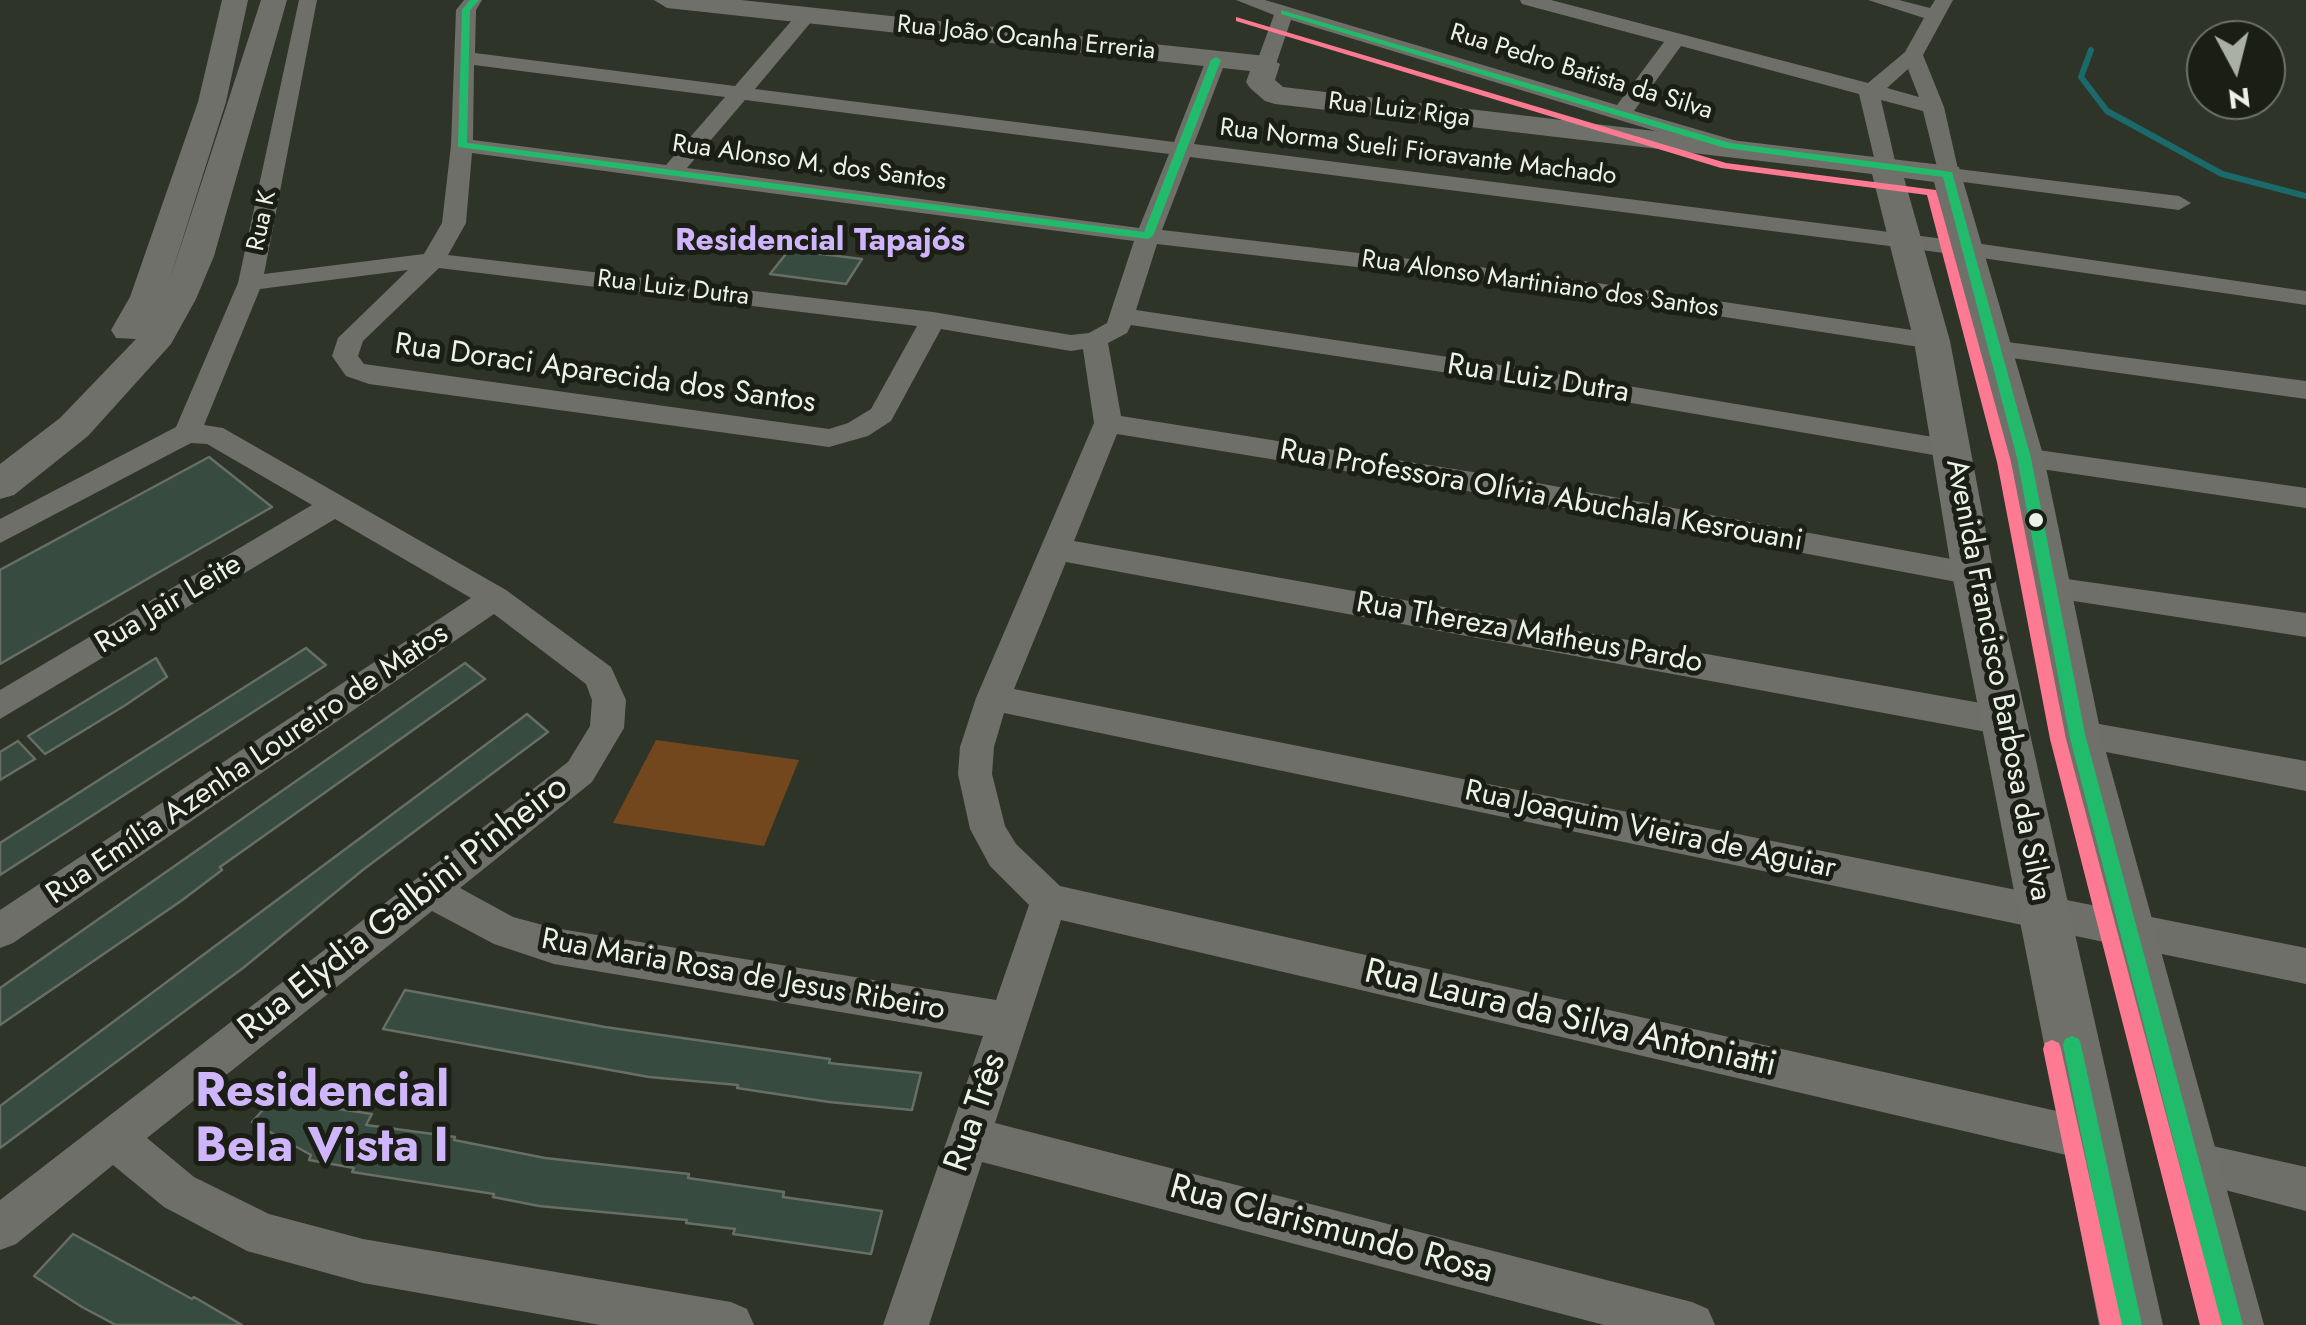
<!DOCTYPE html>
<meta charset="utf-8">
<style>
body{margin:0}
#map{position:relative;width:2306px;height:1325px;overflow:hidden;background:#2f3429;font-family:Jost,sans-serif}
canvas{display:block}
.north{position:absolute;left:2186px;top:20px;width:100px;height:100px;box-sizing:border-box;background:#1a1e15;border:2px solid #6e7368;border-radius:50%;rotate:173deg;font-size:28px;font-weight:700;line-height:40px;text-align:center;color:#ecf2e5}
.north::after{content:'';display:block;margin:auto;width:35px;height:45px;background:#aab0a3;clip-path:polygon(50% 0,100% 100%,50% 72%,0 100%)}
</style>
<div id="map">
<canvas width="2306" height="1325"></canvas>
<div class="north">N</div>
</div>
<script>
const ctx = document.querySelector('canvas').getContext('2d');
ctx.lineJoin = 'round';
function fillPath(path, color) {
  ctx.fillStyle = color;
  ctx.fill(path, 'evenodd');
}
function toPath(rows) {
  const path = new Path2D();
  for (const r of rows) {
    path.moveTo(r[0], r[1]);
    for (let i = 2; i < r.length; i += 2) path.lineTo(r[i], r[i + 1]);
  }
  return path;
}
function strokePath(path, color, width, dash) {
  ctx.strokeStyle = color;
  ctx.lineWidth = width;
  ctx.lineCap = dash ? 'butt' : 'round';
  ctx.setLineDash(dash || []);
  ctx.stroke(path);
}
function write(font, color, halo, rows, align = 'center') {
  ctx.font = font + ' Jost,sans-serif';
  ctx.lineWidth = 10;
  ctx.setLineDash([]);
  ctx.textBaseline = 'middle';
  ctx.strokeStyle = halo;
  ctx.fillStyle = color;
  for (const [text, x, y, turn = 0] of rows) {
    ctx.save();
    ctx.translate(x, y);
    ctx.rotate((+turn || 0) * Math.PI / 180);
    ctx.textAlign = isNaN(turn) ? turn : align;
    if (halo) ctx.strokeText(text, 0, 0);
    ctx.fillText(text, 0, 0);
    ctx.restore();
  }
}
fillPath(toPath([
 [656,740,799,760,764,846,613,823]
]), '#72471e');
strokePath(toPath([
 [2091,50,2081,77,2107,111,2222,174,2306,196]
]), '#1b6a6b', 6);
const building = toPath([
 [789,250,862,259,846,284,770,274,789,250],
 [209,457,272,507,0,664,0,570,209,457],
 [306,648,326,665,0,875,0,843,306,648],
 [156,658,167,677,124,706,45,754,28,736,156,658],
 [465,663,485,679,220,867,222,870,181,901,0,1025,0,988,465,663],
 [527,714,548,732,364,869,243,968,0,1148,0,1106,527,714],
 [18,741,35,759,0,780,0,752,18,741],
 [405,990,605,1027,830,1059,829,1063,921,1073,912,1110,829,1102,737,1088,738,1085,649,1077,383,1029,405,990],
 [289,1081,339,1109,372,1114,366,1125,455,1137,454,1140,545,1158,689,1174,688,1178,784,1192,783,1197,882,1211,871,1254,733,1234,735,1229,686,1223,687,1220,539,1206,493,1197,494,1194,352,1172,354,1168,309,1160,311,1155,252,1122,289,1081],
 [73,1234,192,1299,194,1297,242,1325,116,1325,82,1307,34,1276,73,1234]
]);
fillPath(building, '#384b40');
strokePath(building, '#666e66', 2.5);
fillPath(toPath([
 [299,0,317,0,264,274,424,254,442,223,451,145,456,10,464,0,482,0,476,10,475,53,735,86,800,11,807,9,817,15,755,89,1174,142,1206,60,1216,54,1226,60,1194,144,1968,242,2306,291,2306,305,1968,256,1190,157,1162,230,1530,273,1932,333,1945,341,1932,349,1530,287,1157,244,1136,310,1521,368,1951,440,1961,442,1965,449,1961,456,1951,458,1521,384,1131,325,1127,333,1108,343,1121,416,1510,478,1973,563,1984,566,1988,574,1984,582,1973,585,1510,498,1117,434,1074,541,2003,707,2015,711,2020,721,2015,731,2003,735,1066,562,1014,689,2306,948,2306,984,1004,713,994,747,992,774,1005,826,1016,844,1060,886,2092,1119,2107,1125,2113,1140,2107,1155,2092,1161,1061,920,995,1123,1692,1302,1708,1309,1715,1325,1604,1325,982,1162,929,1325,883,1325,983,1036,554,964,494,944,432,911,147,1138,194,1177,269,1214,363,1239,731,1302,747,1309,754,1325,600,1325,363,1283,247,1251,164,1207,113,1165,16,1244,0,1250,0,1200,568,762,590,726,592,700,586,684,494,614,13,943,0,948,0,910,471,598,335,519,0,719,0,690,312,505,207,444,191,443,0,543,0,519,176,427,238,283,299,0],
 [474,65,725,97,666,165,473,140,474,65],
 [745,100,1169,154,1139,228,687,168,745,100],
 [472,153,671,180,1134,241,1107,323,1089,333,1071,335,933,312,448,255,466,223,472,153],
 [439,268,917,326,871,409,848,423,829,429,364,364,358,356,363,341,439,268],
 [408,270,338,338,332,356,346,376,369,384,829,447,868,436,891,421,941,329,1071,351,1083,349,1094,423,976,698,960,747,958,774,970,829,990,866,1029,905,996,1000,554,928,513,917,460,888,592,782,624,728,626,700,611,667,506,590,223,428,204,425,260,289,408,270],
 [1236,0,1265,0,1617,105,1664,42,1522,4,1520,0,1551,0,1868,83,1905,52,1924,18,1868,0,1899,0,1930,8,1935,0,1953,0,1923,55,1944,107,1958,169,2179,196,2191,203,2179,210,1940,179,1923,111,1881,100,1896,165,1893,170,1877,170,1859,94,1681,46,1634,111,1737,141,1740,146,1737,151,1721,151,1291,20,1276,64,1266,70,1256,64,1274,15,1236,0],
 [1908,69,1919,97,1887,88,1908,69],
 [1992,340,2306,381,2306,399,1983,354,1979,348,1992,340],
 [2024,448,2306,488,2306,508,2014,465,2010,458,2014,451,2024,448],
 [2046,576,2306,613,2306,637,2035,595,2031,587,2035,579,2046,576],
 [2077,720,2306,761,2306,791,2065,744,2060,734,2065,724,2077,720],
 [2186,1140,2306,1167,2306,1211,2171,1176,2165,1161,2171,1146,2186,1140]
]), '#6f6f6a');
fillPath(toPath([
 [222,0,248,0,226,102,169,282,261,0,287,0,214,256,196,299,171,344,88,436,14,495,0,499,0,464,60,418,136,339,116,338,111,330,130,297,198,102,222,0],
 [654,0,741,0,1266,56,1280,64,1275,80,1283,87,1959,167,2044,458,2101,734,2264,1325,2200,1325,2053,734,2004,458,1934,182,1904,178,1950,341,1994,574,2163,1325,2099,1325,1952,574,1914,341,1872,174,1275,104,1265,101,1250,88,1246,82,1250,71,667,8,654,0]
]), '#70706a');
fillPath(toPath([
 [470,0,479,0,470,10,467,143,1144,232,1211,60,1216,57,1221,60,1153,236,1148,239,458,147,462,10,470,0],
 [1281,10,1730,143,1952,172,2031,458,2085,734,2243,1325,2221,1325,2069,734,2017,458,1943,177,1725,148,1281,14,1281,10],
 [2072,1036,2079,1039,2081,1045,2142,1325,2120,1325,2063,1045,2065,1039,2072,1036]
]), '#20bc6c');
fillPath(toPath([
 [1236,17,1726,163,1936,190,2011,462,2066,739,2222,1325,2200,1325,2050,739,1997,462,1927,195,1721,168,1236,21,1236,17],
 [2052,1040,2059,1043,2061,1049,2122,1325,2100,1325,2043,1049,2045,1043,2052,1040]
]), '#fe7a93');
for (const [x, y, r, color] of [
 [2036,520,9,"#ecf2e5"]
]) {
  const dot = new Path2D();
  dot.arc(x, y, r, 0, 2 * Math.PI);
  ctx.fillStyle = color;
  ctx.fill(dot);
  strokePath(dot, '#1a1e15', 4);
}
write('25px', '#ecf2e5', '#1a1e15', [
 ["Rua João Ocanha Erreria",1026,39,6],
 ["Rua Pedro Batista da Silva",1581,73,17],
 ["Rua Luiz Riga",1399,111,7],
 ["Rua Norma Sueli Fioravante Machado",1418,153,7],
 ["Rua Alonso M. dos Santos",809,164,8],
 ["Rua K",263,221,-78],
 ["Rua Alonso Martiniano dos Santos",1540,285,8],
 ["Rua Luiz Dutra",673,289,7]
]);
write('30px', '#ecf2e5', '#1a1e15', [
 ["Rua Doraci Aparecida dos Santos",605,375,8],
 ["Rua Luiz Dutra",1538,380,9],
 ["Rua Professora Olívia Abuchala Kesrouani",1541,497,10],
 ["Rua Jair Leite",169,605,-31],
 ["Rua Thereza Matheus Pardo",1529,634,10],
 ["Avenida Francisco Barbosa da Silva",1997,680,79],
 ["Rua Emília Azenha Loureiro de Matos",248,765,-34],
 ["Rua Joaquim Vieira de Aguiar",1650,831,12],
 ["Rua Maria Rosa de Jesus Ribeiro",743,976,10]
]);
write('bold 32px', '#cfb6fc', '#1a1e15', [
 ["Residencial Tapajós",820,242]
]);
write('35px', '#ecf2e5', '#1a1e15', [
 ["Rua Elydia Galbini Pinheiro",404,909,-38],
 ["Rua Laura da Silva Antoniatti",1570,1020,13],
 ["Rua Três",977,1113,-71],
 ["Rua Clarismundo Rosa",1331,1231,15]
]);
write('bold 48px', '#cfb6fc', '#1a1e15', [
 ["Residencial",322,1094],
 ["Bela Vista I",322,1149]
]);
</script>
